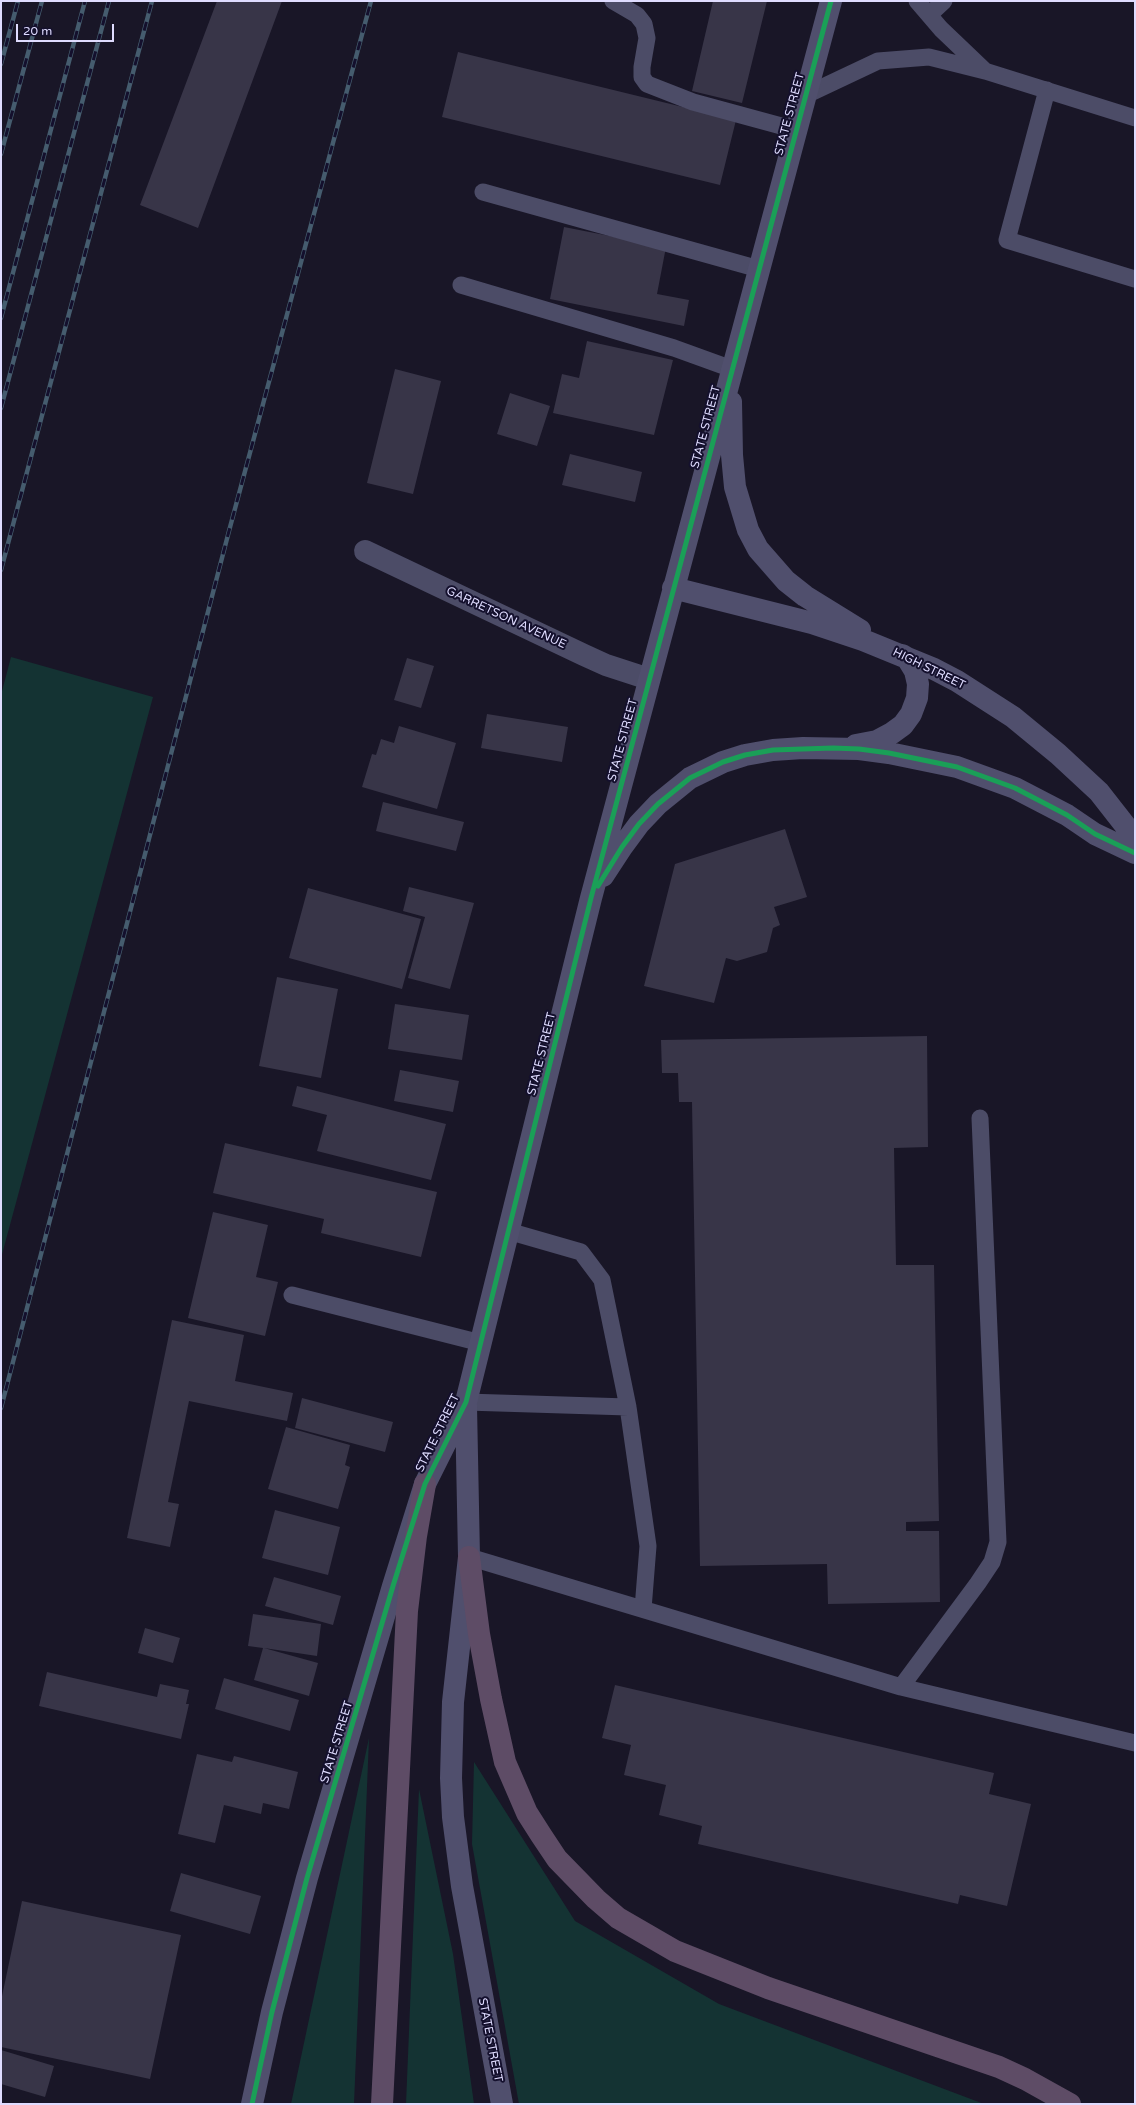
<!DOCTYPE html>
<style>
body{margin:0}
#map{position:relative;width:1136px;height:2105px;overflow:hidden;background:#191627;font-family:"Varela Round",sans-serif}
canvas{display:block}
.frame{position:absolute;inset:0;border:2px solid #dfdcff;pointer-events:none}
.scale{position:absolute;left:16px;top:24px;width:98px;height:18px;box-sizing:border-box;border:2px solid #dfdcff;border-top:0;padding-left:5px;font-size:12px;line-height:14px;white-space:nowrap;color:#dfdcff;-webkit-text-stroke:3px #14102d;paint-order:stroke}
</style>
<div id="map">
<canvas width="1136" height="2105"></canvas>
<div class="frame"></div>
<div class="scale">20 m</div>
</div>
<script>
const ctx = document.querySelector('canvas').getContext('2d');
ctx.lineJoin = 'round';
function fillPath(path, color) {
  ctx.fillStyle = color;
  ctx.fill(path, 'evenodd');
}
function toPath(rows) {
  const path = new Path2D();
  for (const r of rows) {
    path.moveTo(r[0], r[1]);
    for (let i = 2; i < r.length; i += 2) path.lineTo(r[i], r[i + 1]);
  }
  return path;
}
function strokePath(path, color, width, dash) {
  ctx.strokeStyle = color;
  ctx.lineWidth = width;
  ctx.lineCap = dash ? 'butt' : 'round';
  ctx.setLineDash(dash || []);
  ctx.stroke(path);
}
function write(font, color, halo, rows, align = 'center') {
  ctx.font = font + ' "Varela Round",sans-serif';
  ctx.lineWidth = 4;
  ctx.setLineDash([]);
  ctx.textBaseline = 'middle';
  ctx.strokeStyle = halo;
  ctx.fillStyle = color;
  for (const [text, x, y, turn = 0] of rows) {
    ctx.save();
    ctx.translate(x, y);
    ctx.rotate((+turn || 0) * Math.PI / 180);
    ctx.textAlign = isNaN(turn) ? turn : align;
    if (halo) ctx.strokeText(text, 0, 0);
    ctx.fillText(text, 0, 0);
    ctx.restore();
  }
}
fillPath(toPath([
 [11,657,153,697,1,1258,1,695],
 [369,1738,354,2104,291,2104],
 [474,1762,575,1921,719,2004,984,2104,519,2104,472,1844],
 [419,1789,453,1954,474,2104,406,2104]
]), '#143333');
fillPath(toPath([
 [217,1,282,1,198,228,140,205],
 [713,1,767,1,742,103,692,91],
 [458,52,736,120,720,185,442,117],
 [564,227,666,247,657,294,689,300,684,326,550,299],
 [587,341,673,360,654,435,553,413,562,374,579,378],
 [395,369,441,381,413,494,367,483],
 [510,393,550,406,537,446,497,434],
 [570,454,642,472,635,502,562,485],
 [407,658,434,666,421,708,394,700],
 [487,714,568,727,562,762,481,748],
 [399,726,456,743,437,809,362,787,372,754,376,755,381,739,394,743],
 [383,802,464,822,456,851,376,831],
 [785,829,807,897,774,907,780,925,773,928,767,952,737,961,726,958,714,1003,644,986,675,864],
 [409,887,474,903,450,989,408,978,425,917,403,911],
 [308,888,421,919,402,989,289,958],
 [277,977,338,989,321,1078,259,1066],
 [395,1004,469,1015,462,1060,388,1049],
 [927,1036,928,1147,894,1148,896,1265,934,1265,939,1521,906,1522,906,1531,939,1531,940,1602,828,1604,827,1564,700,1566,692,1102,679,1102,678,1073,662,1073,661,1040],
 [400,1070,459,1081,453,1112,394,1101],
 [297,1086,446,1124,431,1180,317,1151,327,1115,292,1106],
 [225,1143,437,1192,421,1257,321,1233,324,1219,213,1193],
 [213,1212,268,1225,256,1277,278,1282,265,1336,188,1318],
 [172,1320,244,1335,235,1381,293,1393,287,1421,189,1401,168,1502,179,1504,170,1547,127,1538],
 [302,1398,393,1422,385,1452,295,1428],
 [286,1427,350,1445,345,1465,350,1467,338,1509,268,1489],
 [275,1510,340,1527,328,1575,262,1558],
 [274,1577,341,1596,333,1625,265,1606],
 [253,1614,321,1624,317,1656,264,1648,318,1663,309,1696,254,1680,263,1648,248,1646],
 [145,1628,180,1638,173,1663,138,1653],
 [47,1672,157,1697,160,1684,189,1690,186,1704,189,1704,181,1739,39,1706],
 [224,1678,299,1700,290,1731,215,1709],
 [615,1685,994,1773,989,1794,1031,1804,1007,1906,960,1895,958,1904,698,1844,702,1826,659,1815,666,1785,624,1775,631,1745,602,1738],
 [197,1754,232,1762,234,1756,298,1772,289,1809,263,1803,261,1814,224,1805,215,1843,178,1834],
 [181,1873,261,1896,250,1934,170,1911],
 [22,1901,181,1935,150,2079,1,2047,1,2001],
 [1,2050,54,2066,45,2097,1,2084]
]), '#383548');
strokePath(toPath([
 [613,1,637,15,644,24,647,38,642,67,642,77,647,84,693,102,796,130],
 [929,15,944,1],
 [985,71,1135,118],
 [1047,90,1007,240,1135,279],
 [806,95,878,61,929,57,985,71,941,29,917,1],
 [483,192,759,269],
 [461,285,674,348,732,369],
 [292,1295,481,1343],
 [466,1402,628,1407,602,1280,581,1252,508,1231],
 [628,1407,648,1546,643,1609],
 [469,1557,901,1687,1135,1743],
 [901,1687,978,1583,992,1562,998,1542,980,1118]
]), '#4c4c67', 17);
strokePath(toPath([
 [365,551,584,655,606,665,649,679]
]), '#4c4c67', 22);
strokePath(toPath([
 [731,402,732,455,735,487,748,530,758,549,786,581,805,596,860,630],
 [673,588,812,623,863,640,934,669,957,681,1013,717,1058,754,1099,792,1135,838],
 [856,745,877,741,892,733,903,725,911,714,917,698,918,684,915,671,907,658,902,655],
 [603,876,622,847,639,824,658,804,690,778,723,762,745,755,773,750,803,748,859,749,889,753,957,767,1015,788,1067,815,1095,834,1135,853],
 [466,1406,469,1557,453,1702,451,1778,453,1817,462,1886,502,2104],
 [252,2104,272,2012,307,1878,393,1586,425,1484,466,1402,591,898,831,1]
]), '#504f6d', 22);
strokePath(toPath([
 [469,1557,479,1634,491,1699,505,1762,527,1813,541,1835,557,1859,596,1899,618,1918,675,1951,768,1988,999,2067,1025,2079,1070,2104],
 [382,2104,407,1611,416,1536,425,1484]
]), '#5e4c66', 22);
const rail = toPath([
 [1,64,18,1],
 [1,154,42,1],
 [1,318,85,1],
 [1,408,109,1],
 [1,570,152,1],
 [1,1408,229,531,371,1]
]);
strokePath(rail, '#455c6e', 4.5);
strokePath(rail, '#14102d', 3, [9]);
strokePath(toPath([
 [598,886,622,847,639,824,658,804,690,778,723,762,745,755,773,750,833,748,859,749,889,753,957,767,1015,788,1067,815,1095,834,1135,853],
 [252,2104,272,2012,307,1878,393,1586,425,1484,466,1402,591,898,831,1]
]), '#1a9f57', 5);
write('12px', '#dfdcff', '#14102d', [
 ["STATE STREET",790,114,-75],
 ["STATE STREET",706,427,-75],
 ["GARRETSON AVENUE",506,618,25],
 ["HIGH STREET",929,669,26],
 ["STATE STREET",623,740,-75],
 ["STATE STREET",542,1054,-76],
 ["STATE STREET",438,1433,-64],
 ["STATE STREET",337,1742,-73],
 ["STATE STREET",490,2040,79]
]);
</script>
